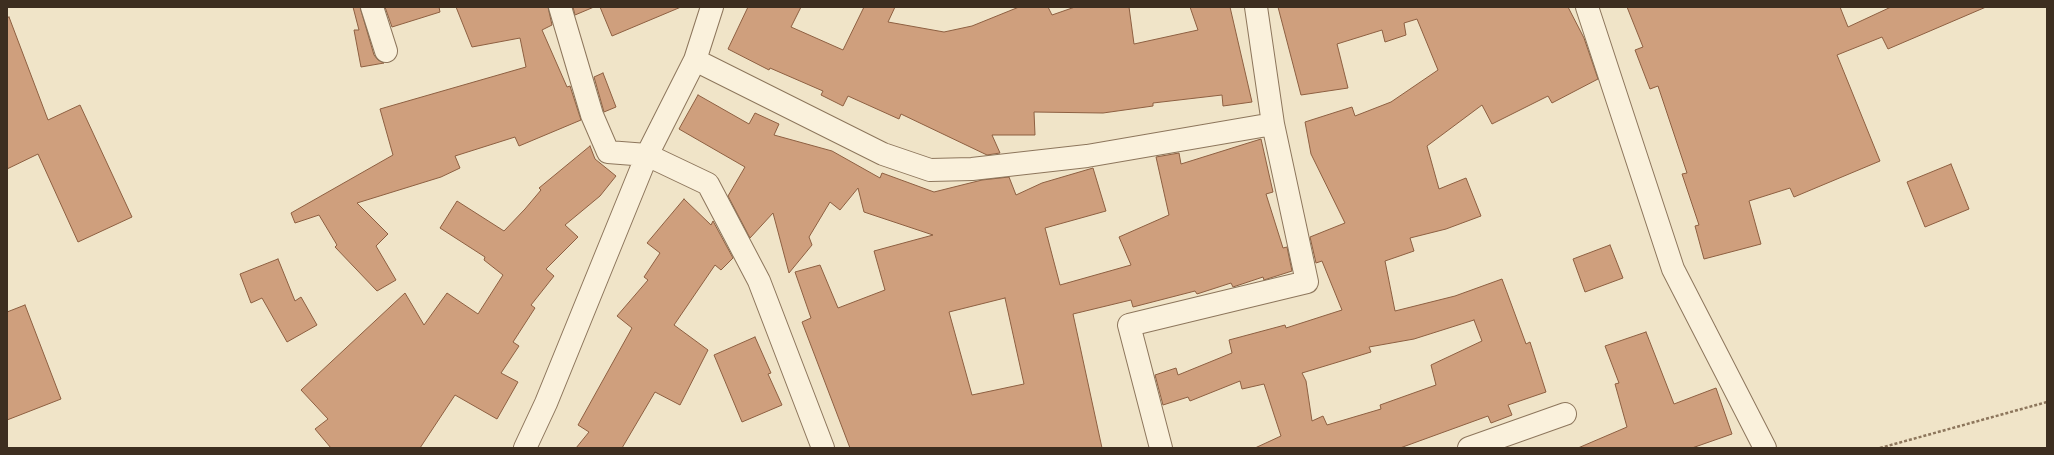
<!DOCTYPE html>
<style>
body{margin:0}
#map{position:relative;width:2054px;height:455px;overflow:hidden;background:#f0e4c8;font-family:"Libre Baskerville",serif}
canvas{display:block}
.frame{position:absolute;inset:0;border:8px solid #3d2e20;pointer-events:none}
</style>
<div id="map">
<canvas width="2054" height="455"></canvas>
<div class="frame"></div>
</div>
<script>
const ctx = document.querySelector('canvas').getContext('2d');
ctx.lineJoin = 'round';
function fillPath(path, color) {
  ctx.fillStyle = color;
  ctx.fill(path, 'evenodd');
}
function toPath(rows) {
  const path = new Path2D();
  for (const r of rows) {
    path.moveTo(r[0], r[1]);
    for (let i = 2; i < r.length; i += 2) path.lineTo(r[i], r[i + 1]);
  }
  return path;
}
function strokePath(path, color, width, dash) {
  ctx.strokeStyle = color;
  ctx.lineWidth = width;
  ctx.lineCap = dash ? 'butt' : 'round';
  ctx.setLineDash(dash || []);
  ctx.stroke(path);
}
const building = toPath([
 [353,7,360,7,374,55,378,60,384,63,361,67,354,30,359,30,353,7],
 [385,7,439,7,440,12,392,27,385,7],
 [456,7,548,7,552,25,542,30,567,87,570,86,581,120,519,146,515,137,455,156,460,168,441,177,357,203,388,234,376,246,396,280,377,291,335,247,337,245,319,215,295,223,291,213,393,155,380,109,526,67,520,38,472,47,456,7],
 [573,7,594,7,575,15,573,7],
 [600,7,681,7,612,36,600,7],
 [748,7,801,7,791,27,843,50,864,7,895,7,888,22,944,32,972,26,1019,7,1048,7,1052,15,1075,7,1129,7,1134,44,1198,30,1190,7,1230,7,1252,102,1223,106,1222,95,1153,103,1153,106,1103,113,1034,112,1035,135,992,135,1000,153,987,155,901,114,899,119,848,96,843,106,821,95,823,91,770,68,769,70,728,49,748,7],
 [1278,7,1568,7,1584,38,1598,79,1552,103,1548,96,1492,124,1482,105,1427,146,1439,189,1466,178,1481,216,1446,229,1410,238,1414,251,1385,261,1395,311,1455,296,1502,279,1526,344,1530,342,1546,392,1508,405,1512,415,1491,423,1488,416,1400,448,1255,448,1281,436,1264,384,1242,389,1240,381,1190,401,1188,397,1163,405,1155,375,1176,368,1178,375,1232,353,1229,340,1285,325,1286,328,1342,310,1322,261,1316,263,1310,237,1345,223,1311,154,1305,122,1352,107,1355,116,1391,102,1438,70,1417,19,1404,23,1406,35,1385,42,1382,30,1337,44,1348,88,1301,95,1278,7],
 [1474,320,1482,341,1431,365,1436,385,1380,405,1381,409,1327,425,1323,416,1312,421,1306,381,1302,373,1371,352,1369,347,1414,339,1474,320],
 [1627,7,1840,7,1848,27,1891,7,1986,7,1888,49,1882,37,1837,55,1880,161,1794,197,1790,188,1749,201,1761,244,1704,259,1695,226,1699,225,1682,174,1687,173,1658,86,1650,89,1635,50,1643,47,1627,7],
 [9,17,48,120,80,105,132,217,78,242,38,154,7,169,7,18,9,17],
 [603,73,616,107,604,112,594,77,603,73],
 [698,95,749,124,755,113,779,124,774,135,832,151,880,178,882,173,934,192,982,180,1009,177,1016,195,1042,183,1093,168,1106,211,1045,228,1060,285,1131,265,1119,237,1169,215,1156,157,1179,153,1181,164,1261,139,1273,192,1266,194,1283,248,1287,247,1292,271,1264,280,1263,277,1233,287,1231,283,1197,294,1195,291,1133,307,1131,300,1073,314,1102,448,850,448,802,322,811,318,795,272,820,265,838,308,885,290,874,251,933,235,864,212,858,188,840,210,830,202,809,237,812,245,789,273,773,213,750,238,728,196,745,167,679,129,698,95],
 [1005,298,1024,384,972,395,949,312,1005,298],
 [590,146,595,159,616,176,600,196,565,225,578,237,546,269,554,276,531,305,535,308,513,342,519,346,501,373,518,382,497,419,455,395,420,448,331,448,315,429,328,419,301,390,405,293,424,325,447,293,478,314,503,275,484,260,485,257,440,228,457,201,504,231,525,209,541,190,539,188,590,146],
 [1951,164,1969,209,1925,227,1907,182,1951,164],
 [684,199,711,225,713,221,733,258,721,270,715,265,674,325,708,350,680,405,655,392,622,448,576,448,589,432,578,425,632,328,617,316,648,280,644,277,660,253,647,243,684,199],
 [1610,245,1623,278,1585,292,1573,259,1610,245],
 [278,259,295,301,301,297,317,325,287,342,262,298,251,303,240,274,278,259],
 [25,305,61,399,7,420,7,312,25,305],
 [1646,332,1674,404,1716,388,1732,434,1692,448,1578,448,1627,427,1615,384,1619,383,1605,346,1646,332],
 [755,337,771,373,768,374,782,405,742,422,714,355,755,337]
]);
fillPath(building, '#cf9f7d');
strokePath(building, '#8d5f41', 1);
const street = toPath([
 [372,7,386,51],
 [560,7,592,115,608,152,647,155,708,184,759,281,823,448],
 [1587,7,1673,269,1765,448],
 [695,60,883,154,930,170,972,169,1087,156,1273,124],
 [525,448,546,403,647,155,695,60,712,7],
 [1161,448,1129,325,1307,282,1273,124,1256,7],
 [1469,448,1565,414]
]);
strokePath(street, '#8d765c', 24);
strokePath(toPath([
 [1880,448,2047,402]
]), '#8d765c', 2.5, [3, 2]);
strokePath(street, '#faf1dc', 22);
</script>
